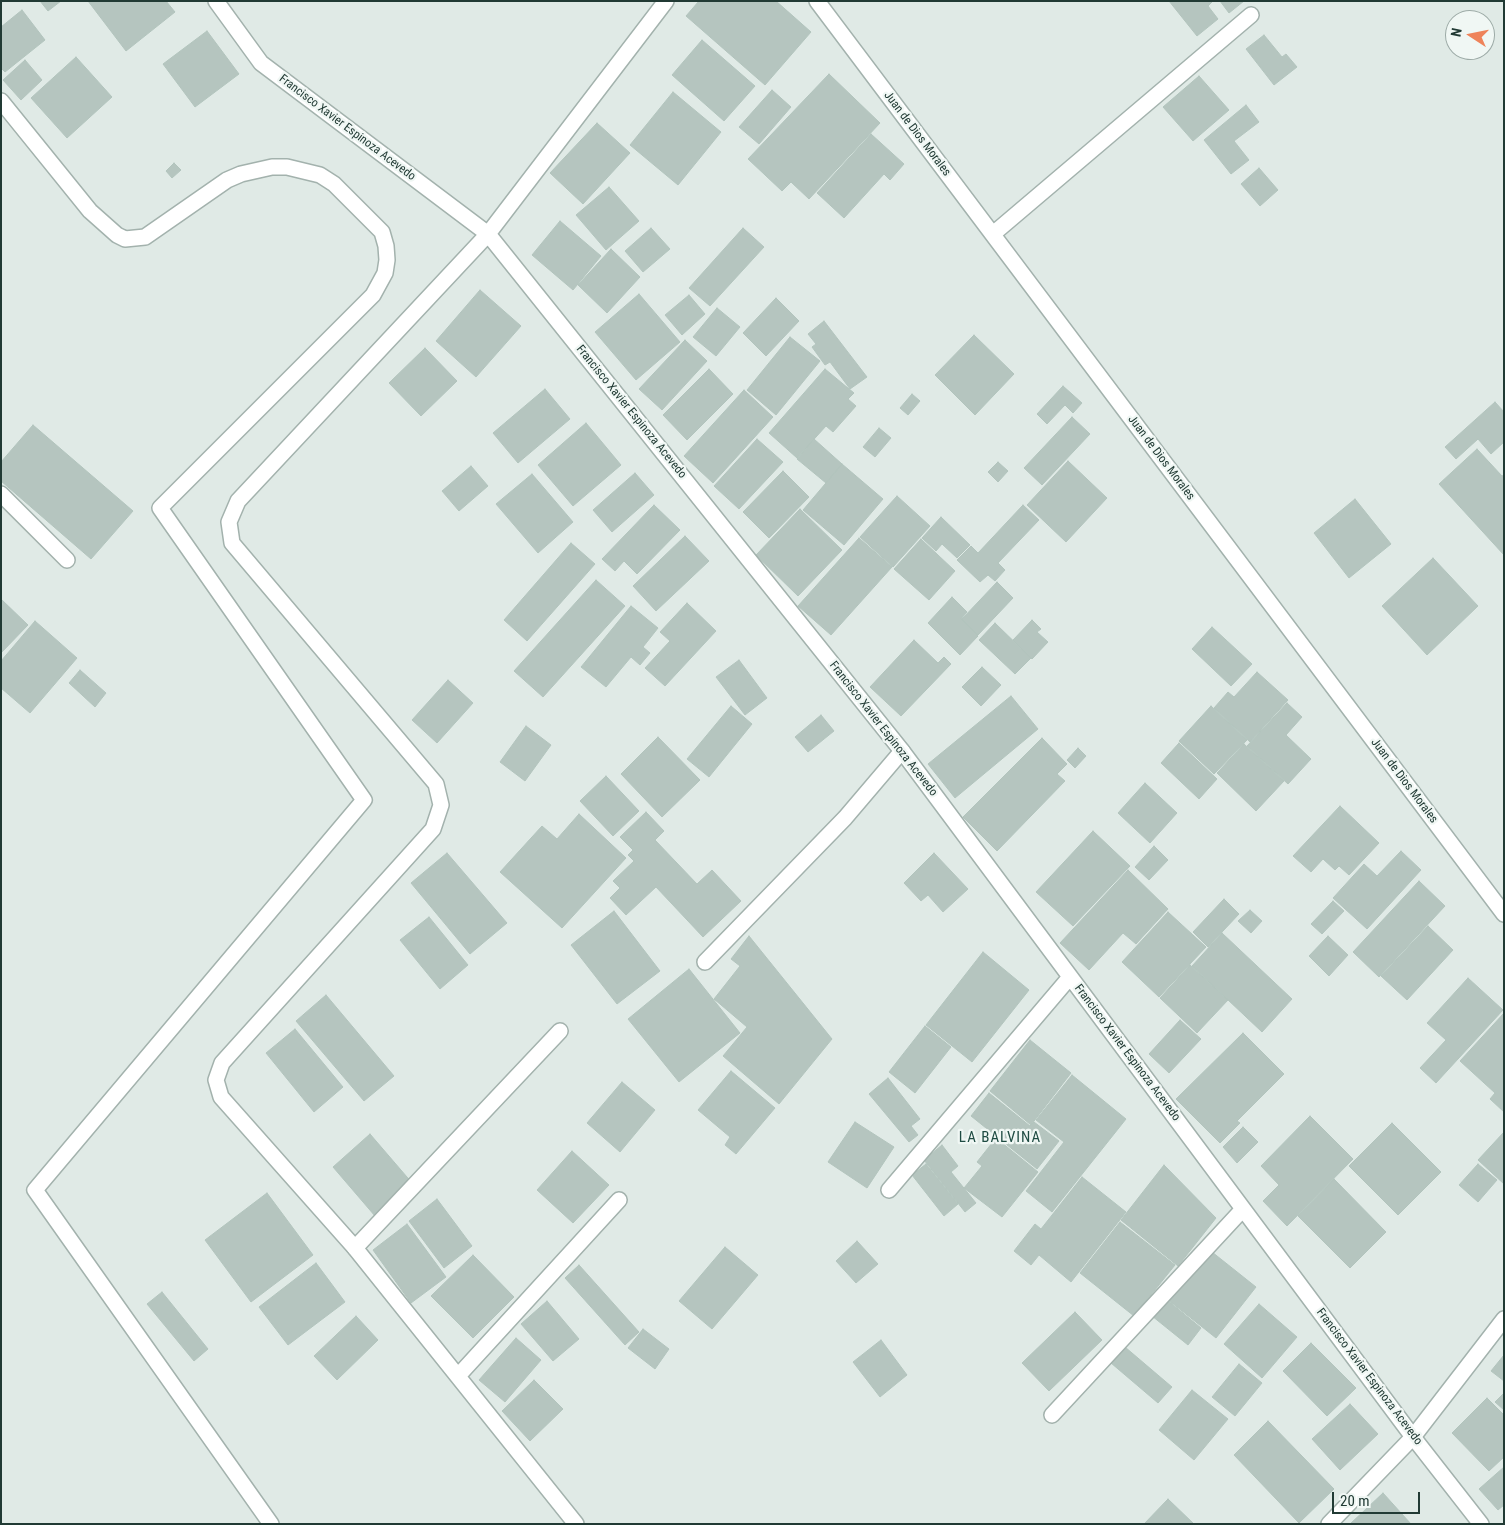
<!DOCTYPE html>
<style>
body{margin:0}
#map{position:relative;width:1505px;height:1525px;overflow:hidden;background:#e0eae6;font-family:"Roboto Condensed",sans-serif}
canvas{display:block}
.frame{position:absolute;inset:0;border:2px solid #213a34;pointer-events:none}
.north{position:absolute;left:1445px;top:10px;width:50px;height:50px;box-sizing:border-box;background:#f0f7f4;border:1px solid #9daba7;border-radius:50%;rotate:281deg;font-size:14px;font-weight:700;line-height:20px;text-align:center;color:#213a34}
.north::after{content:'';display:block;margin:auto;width:18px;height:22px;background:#ee835a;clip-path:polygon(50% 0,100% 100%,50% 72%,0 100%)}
.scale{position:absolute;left:1332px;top:1492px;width:88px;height:22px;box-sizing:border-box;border:2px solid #213a34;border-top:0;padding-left:6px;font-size:15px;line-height:18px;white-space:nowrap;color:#213a34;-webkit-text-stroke:4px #f0f7f4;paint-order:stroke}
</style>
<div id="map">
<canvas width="1505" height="1525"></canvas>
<div class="frame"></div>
<div class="north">N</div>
<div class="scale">20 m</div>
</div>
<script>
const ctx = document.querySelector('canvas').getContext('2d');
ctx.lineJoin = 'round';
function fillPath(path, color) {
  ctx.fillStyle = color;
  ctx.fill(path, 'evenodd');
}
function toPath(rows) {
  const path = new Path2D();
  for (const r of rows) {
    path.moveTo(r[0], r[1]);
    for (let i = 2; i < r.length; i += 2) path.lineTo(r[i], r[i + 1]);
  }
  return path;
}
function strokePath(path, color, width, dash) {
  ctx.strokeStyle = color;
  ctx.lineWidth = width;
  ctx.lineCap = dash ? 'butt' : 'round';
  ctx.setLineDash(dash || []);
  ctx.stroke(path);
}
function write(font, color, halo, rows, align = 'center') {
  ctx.font = font + ' "Roboto Condensed",sans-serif';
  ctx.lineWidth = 4.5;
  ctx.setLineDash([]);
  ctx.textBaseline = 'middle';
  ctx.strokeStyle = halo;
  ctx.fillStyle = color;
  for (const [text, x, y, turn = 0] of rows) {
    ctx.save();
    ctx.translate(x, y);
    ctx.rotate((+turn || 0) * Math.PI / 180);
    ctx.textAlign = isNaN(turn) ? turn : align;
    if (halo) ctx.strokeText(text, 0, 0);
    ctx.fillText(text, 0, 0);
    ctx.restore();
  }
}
const building = toPath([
 [40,1,61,1,48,11,40,1],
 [88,1,166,1,175,12,126,51,88,1],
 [699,1,776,1,811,32,765,85,686,16,699,1],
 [1169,1,1213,1,1208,6,1218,19,1197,36,1169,1],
 [1220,1,1244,1,1229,13,1220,1],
 [22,10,45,40,5,72,1,68,1,27,22,10],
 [207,31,239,74,195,107,163,64,207,31],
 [1264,35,1282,57,1286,54,1297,67,1274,85,1246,49,1264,35],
 [702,40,755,86,724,121,672,75,702,40],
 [76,57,112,97,67,138,31,98,76,57],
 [25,60,42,80,21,100,3,80,25,60],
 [829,74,880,123,809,199,791,182,782,191,748,159,829,74],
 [1199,76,1229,110,1193,141,1163,107,1199,76],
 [772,90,791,107,759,144,739,127,772,90],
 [673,92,721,132,678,185,630,145,673,92],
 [1246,105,1259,122,1234,141,1249,160,1231,174,1204,140,1246,105],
 [597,123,630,153,583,204,550,173,597,123],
 [871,134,904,164,890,180,884,174,844,218,817,193,871,134],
 [174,163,181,170,172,178,166,171,174,163],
 [1259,168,1278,190,1260,206,1241,184,1259,168],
 [609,187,639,221,606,250,576,215,609,187],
 [560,221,601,256,573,290,532,255,560,221],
 [651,228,670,249,643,272,625,251,651,228],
 [743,228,764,247,710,306,689,288,743,228],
 [611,249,640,277,607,313,578,285,611,249],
 [480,290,521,326,476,377,436,341,480,290],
 [639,294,680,342,636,380,595,332,639,294],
 [689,295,705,314,682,335,665,315,689,295],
 [776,298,799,321,766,356,743,333,776,298],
 [717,308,740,327,716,356,693,337,717,308],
 [824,321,867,377,850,389,830,362,825,365,812,347,816,344,808,334,824,321],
 [974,335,1014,374,975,415,935,375,974,335],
 [790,337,820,361,776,415,747,390,790,337],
 [685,340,707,361,662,410,639,389,685,340],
 [425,348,457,381,421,416,389,383,425,348],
 [709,369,733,394,687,440,663,415,709,369],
 [825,369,854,393,848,399,856,406,833,432,826,426,797,458,769,433,825,369],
 [1063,386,1082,403,1073,413,1065,405,1047,424,1037,414,1063,386],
 [545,389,570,419,518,463,493,433,545,389],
 [744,390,773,417,713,483,684,456,744,390],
 [912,394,920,401,908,415,900,408,912,394],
 [1495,402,1504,412,1504,442,1491,454,1478,439,1456,459,1445,447,1495,402],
 [1072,417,1090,434,1042,485,1024,468,1072,417],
 [586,423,621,465,573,506,538,465,586,423],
 [33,425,133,511,91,559,1,481,1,462,33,425],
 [879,428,891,438,875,457,863,447,879,428],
 [757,439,783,462,739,509,714,486,757,439],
 [814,439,842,464,826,483,797,459,814,439],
 [1477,449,1502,476,1504,475,1504,555,1439,484,1477,449],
 [1068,461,1107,498,1066,542,1027,505,1068,461],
 [998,462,1008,471,998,482,988,472,998,462],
 [842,464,883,499,844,545,803,510,842,464],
 [471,466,488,486,459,511,442,491,471,466],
 [783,471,809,497,769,538,743,512,783,471],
 [635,473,654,495,612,532,593,510,635,473],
 [532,474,573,522,538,553,496,504,532,474],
 [897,496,930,526,893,567,860,537,897,496],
 [1355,499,1391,544,1349,578,1314,533,1355,499],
 [654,505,680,530,637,574,624,561,615,571,602,559,654,505],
 [1023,505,1039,520,998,563,1005,570,995,581,988,575,980,582,957,560,971,546,978,553,1023,505],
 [800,509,842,550,798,596,756,555,800,509],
 [941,517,970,545,957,558,942,544,936,551,922,538,941,517],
 [685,536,709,561,656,611,633,586,685,536],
 [859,538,892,567,831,635,798,606,859,538],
 [921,539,955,571,929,600,894,569,921,539],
 [571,543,595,564,527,641,504,620,571,543],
 [1433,558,1478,606,1427,655,1382,606,1433,558],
 [596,580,625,606,543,697,514,671,596,580],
 [997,582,1013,598,978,635,962,619,997,582],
 [952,597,967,612,961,619,978,636,960,655,928,623,952,597],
 [1,599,28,625,1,653,1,599],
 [687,603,716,631,665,686,645,668,670,641,660,632,687,603],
 [631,606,658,628,643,647,650,653,640,665,631,657,606,687,581,667,631,606],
 [1032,620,1041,629,1037,632,1048,642,1032,659,1013,640,1032,620],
 [35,621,77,658,30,713,1,688,1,661,35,621],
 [995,623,1031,658,1015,674,979,640,995,623],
 [1212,627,1252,664,1231,686,1192,649,1212,627],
 [914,640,938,663,944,657,951,664,901,716,870,687,914,640],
 [739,660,767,698,745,715,716,677,739,660],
 [982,667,1001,685,981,706,962,687,982,667],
 [80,670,106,693,95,707,69,683,80,670],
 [1257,672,1288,700,1250,742,1214,708,1228,692,1234,697,1257,672],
 [448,680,473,703,437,743,412,720,448,680],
 [1011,696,1038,729,955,798,928,764,1011,696],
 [1287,703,1302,717,1286,735,1311,759,1288,784,1247,746,1287,703],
 [731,706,752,724,709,777,687,759,731,706],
 [1211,706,1247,740,1214,774,1179,741,1211,706],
 [821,715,834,731,808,752,795,737,821,715],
 [526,726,551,745,525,781,500,762,526,726],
 [658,737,700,780,662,817,621,774,658,737],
 [1042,738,1067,764,1057,774,1065,781,997,851,963,817,1042,738],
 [1179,743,1217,779,1199,799,1161,763,1179,743],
 [1244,744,1284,781,1256,811,1217,773,1244,744],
 [1078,748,1086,756,1075,768,1067,760,1078,748],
 [606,776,639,811,613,836,580,801,606,776],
 [1145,783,1177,813,1150,843,1118,813,1145,783],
 [1340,806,1379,843,1349,875,1339,866,1335,870,1323,859,1311,872,1293,856,1340,806],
 [646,812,664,831,655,840,697,884,712,870,741,901,703,937,656,887,626,915,610,898,620,888,613,881,634,861,628,855,633,850,620,837,646,812],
 [579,814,626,858,562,928,500,872,542,826,557,839,579,814],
 [1093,831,1130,866,1073,926,1036,892,1093,831],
 [1154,846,1168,860,1149,880,1135,867,1154,846],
 [1401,851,1421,870,1367,929,1333,898,1364,864,1377,876,1401,851],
 [447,853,507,923,470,954,411,883,447,853],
 [934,853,968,889,943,912,928,895,921,901,904,883,934,853],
 [1128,870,1168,909,1136,944,1123,933,1089,970,1060,943,1128,870],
 [1419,881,1445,906,1379,977,1353,952,1419,881],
 [1224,899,1239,914,1208,947,1193,932,1224,899],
 [1333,901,1344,911,1322,934,1311,924,1333,901],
 [1250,910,1262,921,1251,933,1238,921,1250,910],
 [614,911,660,971,617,1004,571,945,614,911],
 [1168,912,1206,947,1159,997,1122,962,1168,912],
 [429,917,468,965,440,989,400,940,429,917],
 [1428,926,1453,950,1407,1000,1381,976,1428,926],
 [1222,933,1292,999,1262,1032,1192,966,1222,933],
 [749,936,832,1039,779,1104,723,1056,747,1027,714,999,740,966,731,959,749,936],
 [1328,936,1348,955,1329,976,1309,956,1328,936],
 [983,952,1029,990,972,1062,926,1025,983,952],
 [1190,965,1228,1000,1197,1033,1160,998,1190,965],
 [689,969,740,1033,679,1082,628,1019,689,969],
 [1468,978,1503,1010,1436,1083,1420,1068,1446,1040,1427,1023,1468,978],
 [326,995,394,1076,364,1101,296,1021,326,995],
 [1504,1013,1504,1112,1490,1099,1495,1093,1460,1061,1504,1013],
 [1180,1020,1201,1039,1169,1073,1149,1054,1180,1020],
 [925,1026,951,1047,915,1093,889,1072,925,1026],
 [295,1029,343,1087,314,1112,266,1053,295,1029],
 [1243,1033,1284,1074,1237,1121,1240,1123,1220,1143,1176,1099,1243,1033],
 [1030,1040,1071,1073,1031,1125,990,1091,1030,1040],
 [731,1071,775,1108,736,1154,725,1145,730,1137,698,1110,731,1071],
 [1072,1075,1126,1119,1052,1212,1026,1191,1064,1142,1036,1120,1072,1075],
 [888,1078,920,1119,911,1126,918,1135,909,1142,869,1094,888,1078],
 [622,1082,655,1110,620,1152,587,1123,622,1082],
 [989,1093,1030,1126,1034,1122,1059,1141,1037,1169,971,1116,989,1093],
 [1310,1116,1353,1159,1287,1226,1263,1201,1279,1185,1261,1166,1310,1116],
 [855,1122,894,1147,867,1188,828,1162,855,1122],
 [1392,1123,1441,1172,1398,1215,1349,1166,1392,1123],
 [1243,1127,1258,1142,1237,1163,1223,1147,1243,1127],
 [1504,1132,1504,1184,1478,1160,1504,1132],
 [370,1134,413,1184,375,1216,333,1167,370,1134],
 [996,1138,1038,1172,1002,1217,964,1188,982,1166,977,1162,996,1138],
 [942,1145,958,1166,951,1172,976,1203,965,1212,924,1160,942,1145],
 [572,1151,609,1185,573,1223,537,1190,572,1151],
 [926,1164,958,1204,944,1216,912,1175,926,1164],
 [1478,1164,1497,1180,1478,1202,1459,1185,1478,1164],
 [1164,1165,1216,1218,1178,1266,1121,1220,1164,1165],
 [1082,1177,1126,1212,1071,1282,1039,1255,1031,1265,1014,1251,1035,1224,1041,1229,1082,1177],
 [1334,1179,1386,1232,1350,1268,1298,1216,1334,1179],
 [267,1193,313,1255,251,1302,205,1240,267,1193],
 [437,1199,472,1246,444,1268,409,1221,437,1199],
 [1120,1222,1175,1265,1134,1316,1080,1273,1120,1222],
 [407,1224,446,1277,411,1303,373,1250,407,1224],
 [857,1241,878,1264,856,1283,836,1261,857,1241],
 [725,1247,758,1275,712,1329,679,1301,725,1247],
 [1207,1248,1256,1287,1216,1338,1167,1299,1207,1248],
 [473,1255,514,1297,473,1338,431,1296,473,1255],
 [316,1263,345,1302,288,1345,259,1307,316,1263],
 [579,1265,639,1332,625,1345,565,1278,579,1265],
 [162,1292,208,1349,194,1361,147,1304,162,1292],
 [1166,1299,1201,1328,1188,1345,1152,1316,1166,1299],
 [547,1301,579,1339,553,1361,521,1324,547,1301],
 [1259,1304,1297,1337,1262,1378,1224,1344,1259,1304],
 [1075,1312,1102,1340,1049,1391,1022,1363,1075,1312],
 [356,1316,378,1340,337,1380,314,1356,356,1316],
 [643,1329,669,1349,655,1369,628,1348,643,1329],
 [516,1338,541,1360,505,1402,479,1380,516,1338],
 [881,1340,907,1375,880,1397,853,1362,881,1340],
 [1311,1343,1356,1388,1327,1416,1283,1371,1311,1343],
 [1125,1347,1172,1387,1158,1403,1111,1363,1125,1347],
 [1504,1355,1504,1381,1491,1371,1504,1355],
 [1239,1364,1262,1383,1235,1416,1212,1397,1239,1364],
 [534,1380,563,1409,530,1441,502,1411,534,1380],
 [1192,1390,1228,1419,1194,1460,1159,1430,1192,1390],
 [1504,1393,1504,1410,1495,1402,1504,1393],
 [1487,1398,1504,1415,1504,1457,1489,1471,1452,1433,1487,1398],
 [1350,1404,1378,1434,1340,1470,1312,1439,1350,1404],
 [1268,1421,1334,1489,1299,1523,1234,1455,1268,1421],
 [1504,1467,1504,1505,1498,1510,1479,1489,1504,1467],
 [1383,1493,1411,1524,1350,1524,1383,1493],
 [1168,1499,1194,1524,1144,1524,1168,1499]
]);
fillPath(building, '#b5c5bf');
strokePath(building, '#b2c4bd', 1);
const service = toPath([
 [1,101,90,211,117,235,125,239,145,237,227,180,241,174,272,167,287,167,320,175,334,184,382,232,386,246,387,260,385,273,373,295,160,508,364,800,35,1190,271,1524],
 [993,234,1251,15],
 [1,494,67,560],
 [705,962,845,818,902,751],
 [355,1248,560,1031]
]);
const minor = toPath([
 [216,1,261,63,488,234,902,751,1413,1437,1481,1524],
 [817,1,1504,914],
 [889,1190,1070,977],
 [458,1376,619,1200],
 [1052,1415,1243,1209],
 [576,1524,355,1248,221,1097,216,1080,222,1063,433,829,441,805,436,784,232,543,229,522,238,501,488,234,666,1],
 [1329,1524,1413,1437,1504,1319]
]);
strokePath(service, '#a3b2ad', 18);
strokePath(minor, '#a3b2ad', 18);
strokePath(service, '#fff', 15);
strokePath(minor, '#fff', 15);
write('12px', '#213a34', '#f0f7f4', [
 ["Francisco Xavier Espinoza Acevedo",347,128,37],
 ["Juan de Dios Morales",917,134,53],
 ["Francisco Xavier Espinoza Acevedo",631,412,51],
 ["Juan de Dios Morales",1161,458,53],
 ["Francisco Xavier Espinoza Acevedo",883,729,52],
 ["Juan de Dios Morales",1404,781,53],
 ["Francisco Xavier Espinoza Acevedo",1127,1053,53],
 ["Francisco Xavier Espinoza Acevedo",1369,1377,53]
]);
ctx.letterSpacing = '1px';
write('15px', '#1e4b42', '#f0f7f4', [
 ["LA BALVINA",1000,1138]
]);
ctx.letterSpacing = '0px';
</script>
